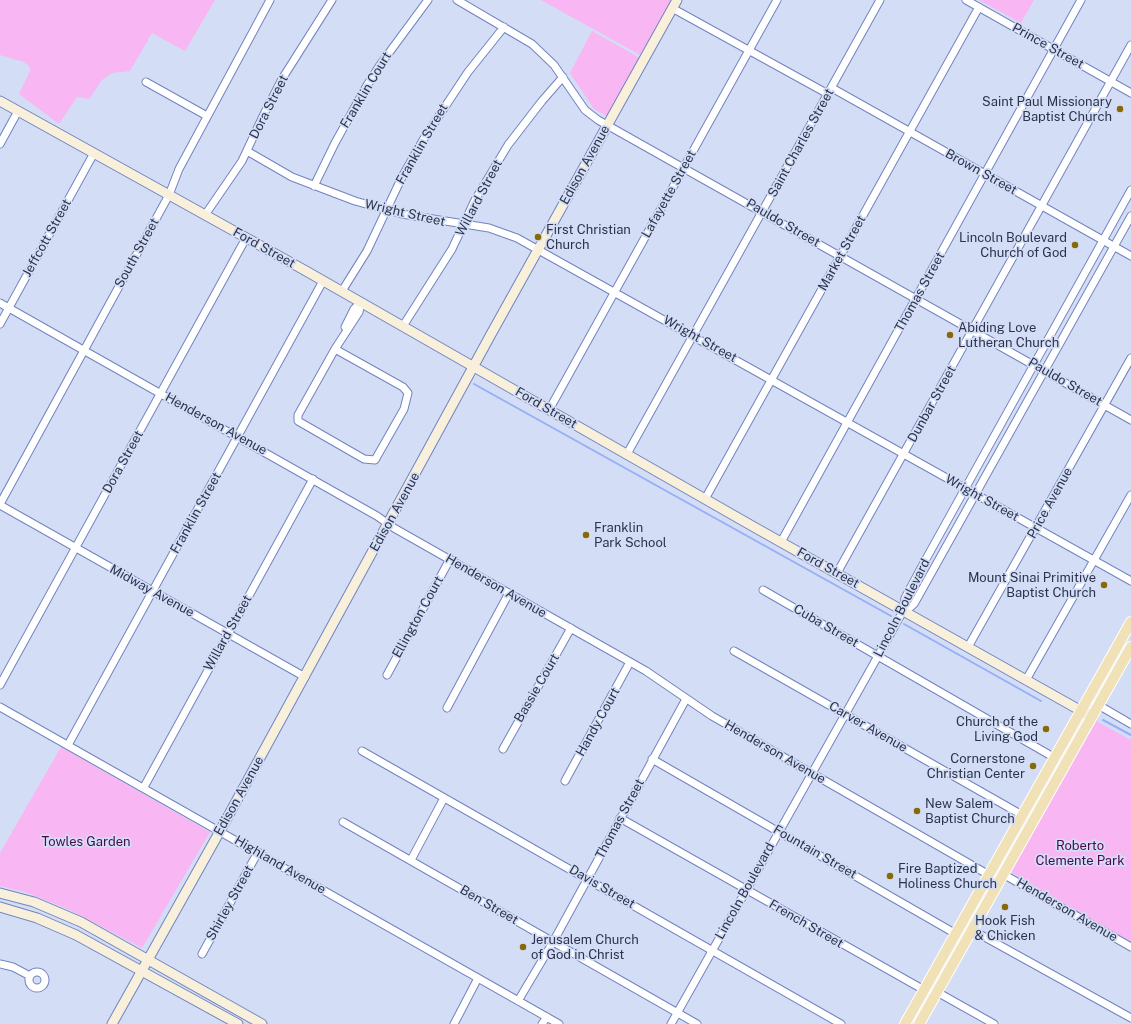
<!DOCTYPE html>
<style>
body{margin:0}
canvas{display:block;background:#d4ddf6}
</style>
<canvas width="1131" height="1024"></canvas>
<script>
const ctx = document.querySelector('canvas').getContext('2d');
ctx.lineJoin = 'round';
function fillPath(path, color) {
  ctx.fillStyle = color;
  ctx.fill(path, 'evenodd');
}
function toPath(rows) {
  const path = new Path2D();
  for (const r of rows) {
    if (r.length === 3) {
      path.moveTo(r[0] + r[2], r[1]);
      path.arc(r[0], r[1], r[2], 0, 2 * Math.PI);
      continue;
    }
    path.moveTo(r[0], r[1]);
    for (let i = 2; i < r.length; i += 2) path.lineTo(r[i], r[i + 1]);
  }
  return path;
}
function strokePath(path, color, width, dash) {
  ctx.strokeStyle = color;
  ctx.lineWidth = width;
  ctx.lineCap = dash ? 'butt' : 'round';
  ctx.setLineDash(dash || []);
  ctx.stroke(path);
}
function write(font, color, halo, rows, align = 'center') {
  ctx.font = font + ' "Public Sans",sans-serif';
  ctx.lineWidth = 3.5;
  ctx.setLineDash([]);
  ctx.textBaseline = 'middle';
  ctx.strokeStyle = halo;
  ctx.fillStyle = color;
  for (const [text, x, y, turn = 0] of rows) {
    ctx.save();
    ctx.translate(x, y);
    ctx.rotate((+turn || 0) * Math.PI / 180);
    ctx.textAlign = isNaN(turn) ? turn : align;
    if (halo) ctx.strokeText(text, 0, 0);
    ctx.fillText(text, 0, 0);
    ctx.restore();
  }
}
fillPath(toPath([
 [0,0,215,0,185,51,152,33,130,71,112,73,102,80,89,99,77,97,59,124,19,94,30,71,29,66,24,62,0,55],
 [541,0,673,0,642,56],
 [979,0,1034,0,1021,23],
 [592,31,640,58,608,117,594,109,570,73],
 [1096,721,1131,740,1131,942,1011,872],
 [61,747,210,832,142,948,72,911,25,892,0,886,0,853]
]), '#f8b6f2');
strokePath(toPath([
 [474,384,891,616],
 [904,624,1041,701],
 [1103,720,1131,735]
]), '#96aff7', 2);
const street = toPath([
 [457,0,532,44,554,65,585,110,598,120,1131,420],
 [966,0,1131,93],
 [672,8,828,94],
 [146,82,207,116],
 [832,88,1131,256],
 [0,144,18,111],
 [247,151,292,177,355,201,402,214,489,228,517,238,1131,581],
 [314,186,335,143,366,87,380,65,428,0],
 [205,215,242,161,264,114,282,79,332,0],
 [342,291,367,251,402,177,423,140,468,72,504,27],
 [0,303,377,516,394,528,646,671,712,716,989,875],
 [0,324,94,153],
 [403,326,452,249,475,200,508,145,542,101,563,77],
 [345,327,354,309,361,302],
 [335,349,403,387,408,393,404,409,375,460,364,459,298,421,298,415,335,349],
 [335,349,359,312,361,302],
 [549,410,777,0],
 [627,454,880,0],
 [705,499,979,7],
 [0,504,169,195,179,169,270,0],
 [0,505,305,677],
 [781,542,1081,0],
 [837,573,1131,45],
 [763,590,1055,758],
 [905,612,914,604,1131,216],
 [968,647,1131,358],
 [734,651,1022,815],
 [387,675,450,559],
 [1026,680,1131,495],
 [0,685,246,238],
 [1088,699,1131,724],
 [0,707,559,1024],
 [447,708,509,593],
 [68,745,323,281],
 [503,749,571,628],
 [362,751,841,1024],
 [652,759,956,934],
 [565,781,630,662],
 [144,787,313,479],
 [620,818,924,990,937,992,994,1024],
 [343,822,697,1024],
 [411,860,444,798],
 [1003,874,1131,947],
 [972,930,1131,1018],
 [202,954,258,852],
 [0,964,13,967,30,976],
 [37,980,8],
 [518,1001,553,942,686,699],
 [454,1024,478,978],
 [542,1024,547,1017],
 [671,1024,878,656,903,611,905,598,921,568,1131,190]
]);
const secondary = toPath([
 [0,101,306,271,754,527,1092,717],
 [0,893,34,902,81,922,262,1024],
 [0,907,37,918,76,935,238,1024],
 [112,1024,220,831,490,336,677,0]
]);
const primary = toPath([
 [905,1024,1131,622],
 [919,1024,1131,647]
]);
strokePath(street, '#7184be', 9);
strokePath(secondary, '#7184be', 11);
strokePath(primary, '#fff', 12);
strokePath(street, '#fff', 7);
strokePath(secondary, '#f8f0db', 9);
strokePath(primary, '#f1e1b7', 10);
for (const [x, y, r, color] of [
 [1120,109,4,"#876a07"],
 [538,237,4,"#876a07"],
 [1075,245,4,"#876a07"],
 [950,335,4,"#876a07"],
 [586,535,4,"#876a07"],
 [1104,585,4,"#876a07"],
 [1046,729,4,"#876a07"],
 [1033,766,4,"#876a07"],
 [917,811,4,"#876a07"],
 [890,876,4,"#876a07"],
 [1005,907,4,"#876a07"],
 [523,947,4,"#876a07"]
]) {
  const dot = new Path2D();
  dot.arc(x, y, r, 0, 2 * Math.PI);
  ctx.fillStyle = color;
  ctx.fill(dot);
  strokePath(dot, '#d4ddf6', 1.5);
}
write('13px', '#2b344c', '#d4ddf6', [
 ["Prince Street",1048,46,29],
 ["Franklin Court",366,90,-59],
 ["Dora Street",269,107,-63],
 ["Saint Charles Street",801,143,-61],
 ["Franklin Street",422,144,-60],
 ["Edison Avenue",585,165,-61],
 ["Brown Street",981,172,29],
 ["Lafayette Street",669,194,-61],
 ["Willard Street",479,198,-62],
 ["Wright Street",405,213,13],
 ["Pauldo Street",783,223,30],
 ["Jeffcott Street",47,238,-61],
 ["Ford Street",264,248,29],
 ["South Street",137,253,-61],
 ["Market Street",842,253,-61],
 ["Thomas Street",920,292,-61],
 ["Wright Street",700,339,29],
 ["Pauldo Street",1065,382,30],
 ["Dunbar Street",932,404,-61],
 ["Ford Street",546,408,30],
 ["Henderson Avenue",216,424,29],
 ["Dora Street",123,462,-61],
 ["Wright Street",982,498,29],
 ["Price Avenue",1050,503,-61],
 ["Edison Avenue",395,512,-61],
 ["Franklin Street",196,513,-61],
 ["Ford Street",828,568,29],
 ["Henderson Avenue",496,586,30],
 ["Midway Avenue",152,591,29],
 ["Lincoln Boulevard",902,608,-63],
 ["Ellington Court",418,617,-61],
 ["Cuba Street",826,626,30],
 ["Willard Street",228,633,-61],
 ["Bassie Court",537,688,-60],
 ["Handy Court",598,722,-61],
 ["Carver Avenue",868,727,30],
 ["Henderson Avenue",775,752,30],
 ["Edison Avenue",239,796,-61],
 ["Thomas Street",620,819,-62],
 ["Fountain Street",815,852,30],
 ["Highland Avenue",280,865,30],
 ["Davis Street",602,887,30],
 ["Lincoln Boulevard",745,891,-61],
 ["Shirley Street",230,903,-61],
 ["Ben Street",489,905,30],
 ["Henderson Avenue",1067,910,30],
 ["French Street",806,924,30]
]);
write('13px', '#2b344c', '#d4ddf6', [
 ["Saint Paul Missionary",1112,102,"right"],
 ["Baptist Church",1112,117,"right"],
 ["First Christian",546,230],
 ["Church",546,245],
 ["Lincoln Boulevard",1067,238,"right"],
 ["Church of God",1067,253,"right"],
 ["Abiding Love",958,328],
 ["Lutheran Church",958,343],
 ["Franklin",594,528],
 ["Park School",594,543],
 ["Mount Sinai Primitive",1096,578,"right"],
 ["Baptist Church",1096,593,"right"],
 ["Church of the",1038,722,"right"],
 ["Living God",1038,737,"right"],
 ["Cornerstone",1025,759,"right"],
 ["Christian Center",1025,774,"right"],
 ["New Salem",925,804],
 ["Baptist Church",925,819],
 ["Fire Baptized",898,869],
 ["Holiness Church",898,884],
 ["Hook Fish",1005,921,"center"],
 ["& Chicken",1005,936,"center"],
 ["Jerusalem Church",531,940],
 ["of God in Christ",531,955]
], 'left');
write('13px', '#50064f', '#d4ddf6', [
 ["Towles Garden",86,842],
 ["Roberto",1080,846],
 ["Clemente Park",1080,861]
]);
</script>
